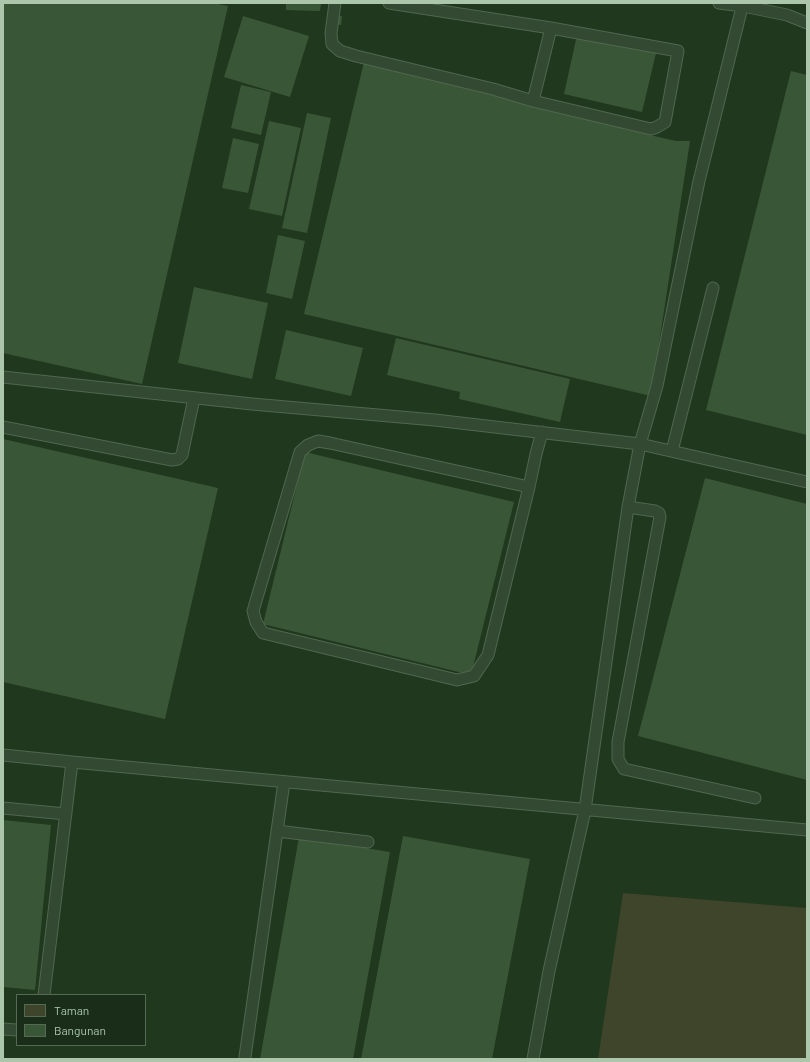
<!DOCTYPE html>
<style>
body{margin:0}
#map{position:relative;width:810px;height:1062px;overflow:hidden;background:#20381e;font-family:Barlow,sans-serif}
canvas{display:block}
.frame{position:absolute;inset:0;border:4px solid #acc6ac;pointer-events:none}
.legend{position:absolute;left:16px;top:994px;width:130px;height:52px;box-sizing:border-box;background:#192d18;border:1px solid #546a53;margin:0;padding:5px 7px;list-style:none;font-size:12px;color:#acc6ac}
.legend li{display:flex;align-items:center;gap:8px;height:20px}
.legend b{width:20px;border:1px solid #546a53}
</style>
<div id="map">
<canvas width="810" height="1062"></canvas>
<div class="frame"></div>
<ul class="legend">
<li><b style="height:11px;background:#3e452b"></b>Taman</li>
<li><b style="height:11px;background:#395737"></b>Bangunan</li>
</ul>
</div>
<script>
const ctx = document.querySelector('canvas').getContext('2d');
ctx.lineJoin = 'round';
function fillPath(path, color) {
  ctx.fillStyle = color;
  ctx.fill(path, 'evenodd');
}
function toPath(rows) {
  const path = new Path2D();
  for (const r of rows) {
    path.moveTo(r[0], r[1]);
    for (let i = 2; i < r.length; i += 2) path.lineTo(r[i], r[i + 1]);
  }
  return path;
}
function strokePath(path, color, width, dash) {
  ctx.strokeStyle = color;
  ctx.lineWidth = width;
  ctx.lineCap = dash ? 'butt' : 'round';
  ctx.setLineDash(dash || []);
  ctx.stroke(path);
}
fillPath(toPath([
 [623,893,807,908,807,1059,598,1059]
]), '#3e452b');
fillPath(toPath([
 [4,3,213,3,228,6,142,384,3,353,3,9],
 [286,3,321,3,320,11,286,10],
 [243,16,309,36,290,97,224,77],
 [337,16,342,16,341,25,336,24],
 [577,35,656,53,642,112,564,94],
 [364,62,654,136,676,141,690,141,651,396,304,314],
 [791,71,807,75,807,435,706,410],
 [241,85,271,92,261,135,231,128],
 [307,113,331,118,307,233,282,228],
 [269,121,301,128,282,216,249,209],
 [233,138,259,144,248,193,222,188],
 [278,235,305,241,292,299,266,293],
 [194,287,268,303,252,379,178,363],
 [286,330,363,348,351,396,275,379],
 [396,338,570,379,560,422,459,399,460,392,387,375],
 [3,439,218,488,165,719,3,682],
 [305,452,514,502,471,675,263,624],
 [705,478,807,504,807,780,638,736],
 [3,820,51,825,35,990,3,987],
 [403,836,530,859,492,1059,361,1059],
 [299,837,390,852,353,1059,260,1059]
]), '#395737');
const lane = toPath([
 [335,3,331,33,332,44,340,51,356,56,493,89,533,101,651,129,657,127,665,122,678,51,551,28,389,3],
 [719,3,743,6,787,15,807,23],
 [533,101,551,28],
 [3,377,252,404,435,420,640,444,807,482],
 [3,427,172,460,178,459,182,455,194,398],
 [672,451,713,288],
 [529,487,330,443,318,441,308,445,300,452,253,611,256,622,263,633,457,680,474,676,488,655,529,487,536,454,542,432],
 [628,507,655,511,659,513,660,517,618,742,618,759,624,769,755,798],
 [3,755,72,762,807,830],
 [3,808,66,814],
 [277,831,368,842],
 [44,995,72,762],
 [3,1029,17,1030],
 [245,1057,284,782],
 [533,1059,549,971,585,810,628,507,640,444,657,386,699,181,743,3]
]);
strokePath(lane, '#506750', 13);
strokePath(lane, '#334932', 11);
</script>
